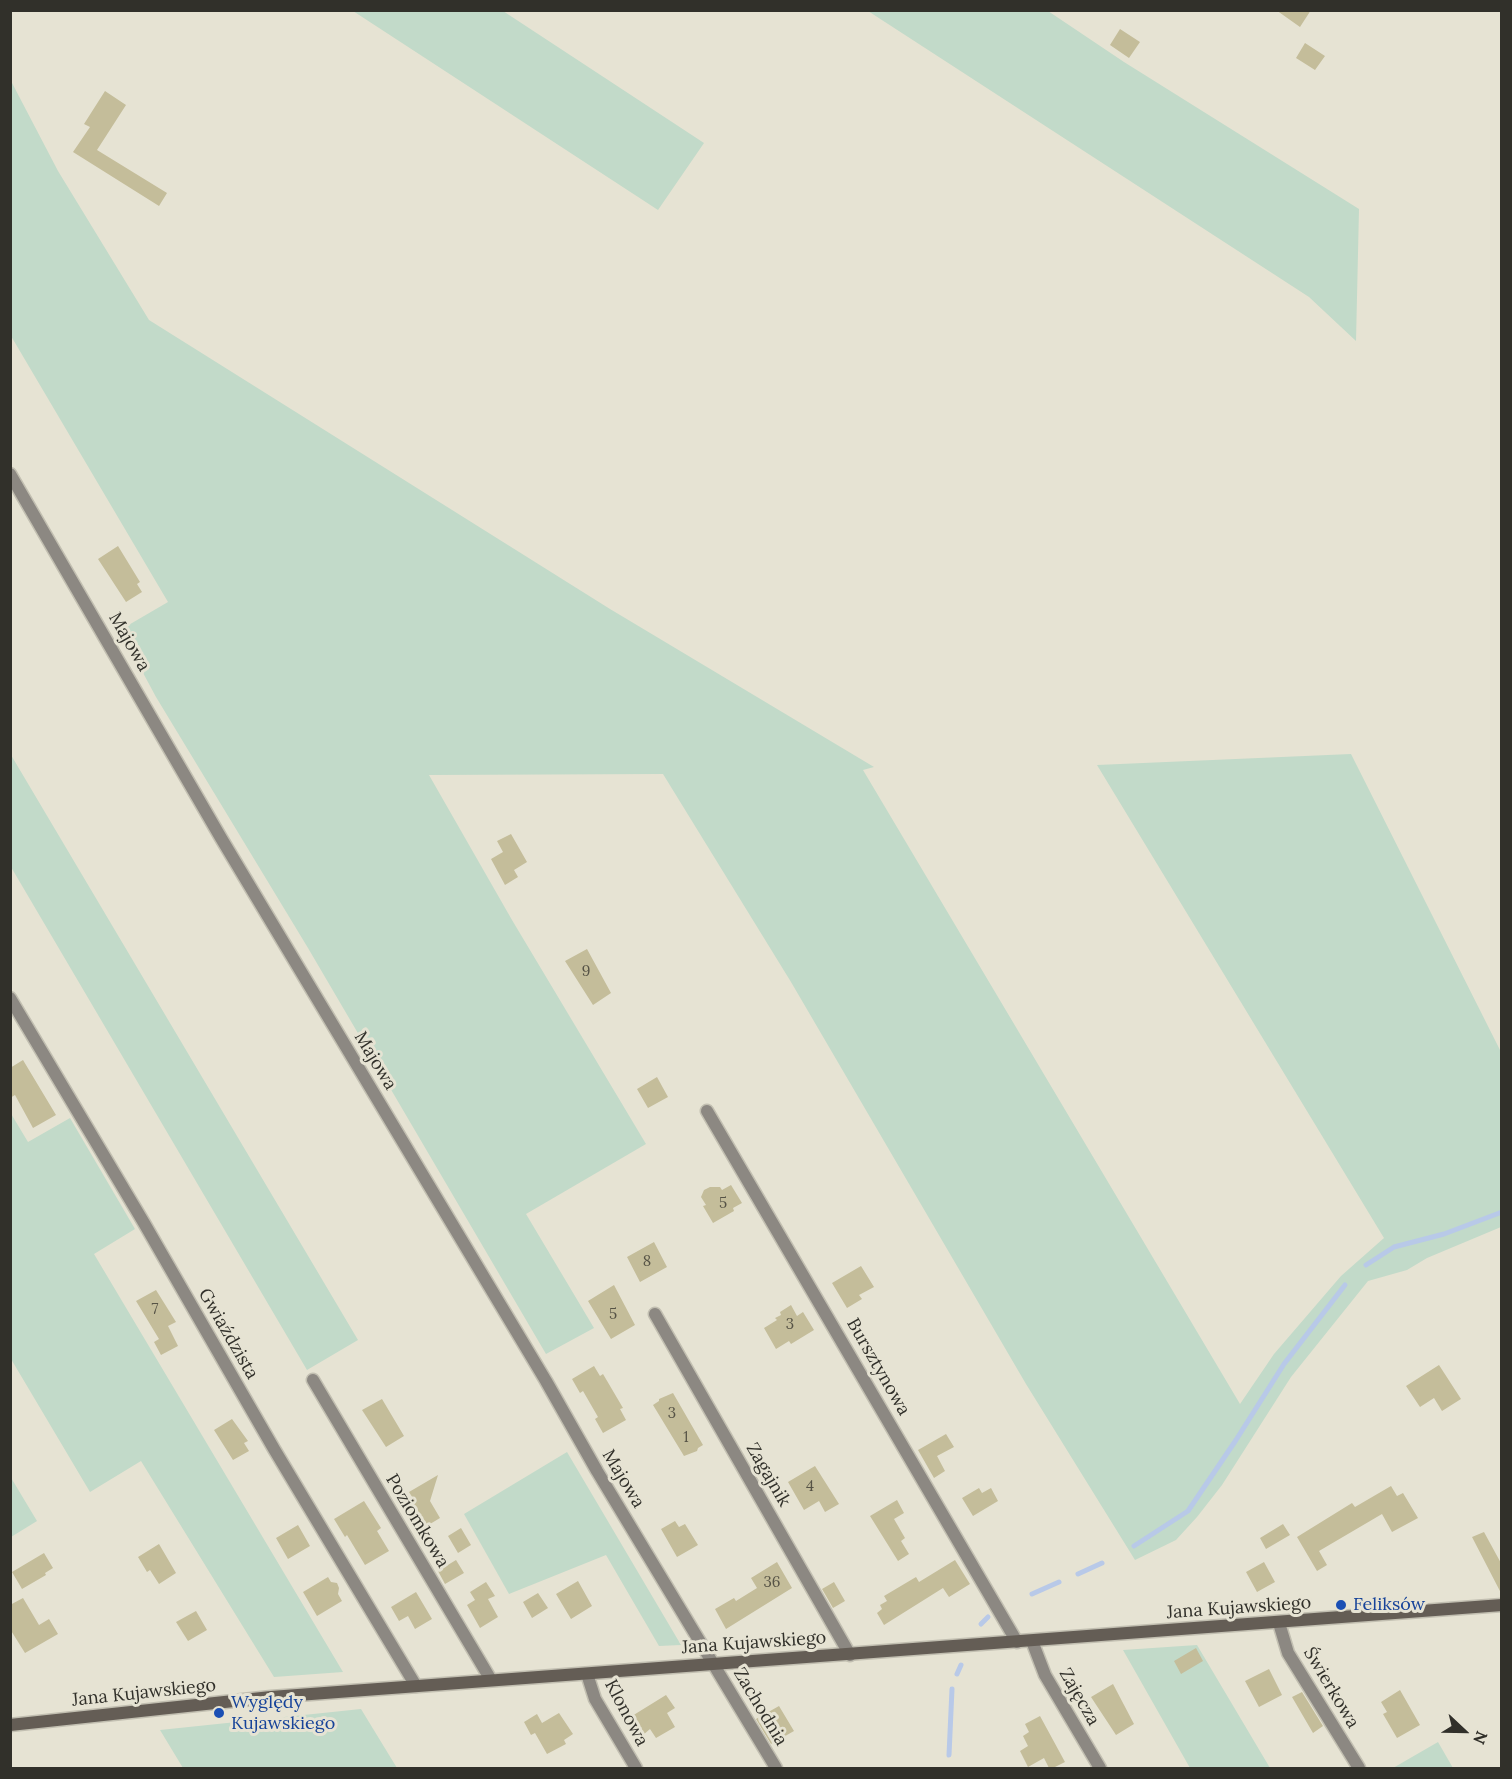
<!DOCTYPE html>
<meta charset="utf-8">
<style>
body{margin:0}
#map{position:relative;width:1512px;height:1779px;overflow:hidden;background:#e6e3d3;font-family:Lora,serif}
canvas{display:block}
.frame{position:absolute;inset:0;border:12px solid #31302a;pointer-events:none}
.north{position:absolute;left:1434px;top:1701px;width:60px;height:60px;-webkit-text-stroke:4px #e6e3d3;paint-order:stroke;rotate:112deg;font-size:16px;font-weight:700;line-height:24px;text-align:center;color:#31302a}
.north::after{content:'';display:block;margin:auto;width:21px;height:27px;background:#31302a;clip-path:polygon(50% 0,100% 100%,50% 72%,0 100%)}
</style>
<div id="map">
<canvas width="1512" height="1779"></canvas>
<div class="frame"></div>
<div class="north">N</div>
</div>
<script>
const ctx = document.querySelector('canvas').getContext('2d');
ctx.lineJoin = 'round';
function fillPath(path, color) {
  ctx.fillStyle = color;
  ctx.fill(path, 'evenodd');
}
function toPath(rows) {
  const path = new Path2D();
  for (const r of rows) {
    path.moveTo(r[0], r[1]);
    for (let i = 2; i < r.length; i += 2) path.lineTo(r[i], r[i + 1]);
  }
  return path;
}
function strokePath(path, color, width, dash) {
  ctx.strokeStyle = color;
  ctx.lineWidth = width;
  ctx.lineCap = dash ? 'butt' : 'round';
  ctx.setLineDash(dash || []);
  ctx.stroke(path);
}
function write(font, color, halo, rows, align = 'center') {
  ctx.font = font + ' Lora,serif';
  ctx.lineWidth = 6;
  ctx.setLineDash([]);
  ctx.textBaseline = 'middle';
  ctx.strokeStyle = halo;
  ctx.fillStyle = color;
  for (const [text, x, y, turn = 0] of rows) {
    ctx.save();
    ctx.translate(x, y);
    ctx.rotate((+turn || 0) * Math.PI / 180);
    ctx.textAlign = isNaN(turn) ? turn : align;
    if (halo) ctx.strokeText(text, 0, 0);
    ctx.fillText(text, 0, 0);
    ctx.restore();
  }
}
fillPath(toPath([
 [353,11,503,11,704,143,658,210],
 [868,11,1048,11,1124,62,1359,209,1356,341,1309,297],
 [11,81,58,171,149,320,610,609,874,767,863,770,1240,1404,1274,1354,1341,1276,1384,1238,1097,765,1351,754,1501,1052,1501,1227,1427,1258,1407,1270,1368,1281,1291,1377,1222,1485,1197,1517,1176,1540,1135,1560,1026,1384,791,982,663,774,429,775,512,920,646,1144,526,1214,594,1328,546,1354,308,948,156,697,120,630,168,602,11,336],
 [11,755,358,1340,307,1370,11,867],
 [10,1112,28,1142,70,1118,135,1229,94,1254,343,1672,274,1677,141,1461,90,1492,11,1359],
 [567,1452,681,1645,659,1646,606,1555,509,1594,464,1514],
 [10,1476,37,1521,11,1537,10,1537],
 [1197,1645,1270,1768,1190,1768,1123,1650],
 [361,1709,397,1768,183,1768,160,1730],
 [1438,1742,1453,1768,1393,1768]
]), '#c2dac9');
strokePath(toPath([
 [1366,1265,1394,1247,1444,1234,1502,1212],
 [1134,1546,1188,1511,1236,1440,1284,1364,1345,1285],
 [1078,1574,1102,1563],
 [1032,1594,1059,1582],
 [981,1624,988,1617],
 [957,1674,961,1665],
 [949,1755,952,1689]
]), '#b8c9e8', 5);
fillPath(toPath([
 [1276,10,1311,10,1300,27],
 [1120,29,1140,42,1129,58,1110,45],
 [1305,43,1325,56,1315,70,1296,58],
 [105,91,126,105,97,150,167,193,159,206,73,152,90,127,84,124],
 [118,546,140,582,137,584,142,592,126,602,98,559],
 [511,834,527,862,514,870,518,877,505,885,491,859,503,852,497,841],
 [587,949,611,993,593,1005,565,961],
 [23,1060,56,1115,33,1128,15,1095,10,1098,10,1068],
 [657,1077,668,1097,648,1108,637,1089],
 [731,1185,742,1203,733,1208,734,1211,713,1223,703,1206,706,1205,701,1197,704,1190,710,1187,720,1187,722,1190],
 [654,1242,667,1267,640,1282,627,1257],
 [861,1266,874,1287,859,1295,862,1299,847,1308,832,1283],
 [614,1285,635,1325,611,1339,588,1301],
 [156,1290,176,1322,168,1326,178,1346,161,1355,154,1342,159,1339,136,1301],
 [791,1305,797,1316,803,1312,814,1330,791,1344,789,1341,776,1349,764,1328,777,1320,775,1318,781,1315,780,1312],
 [1439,1365,1461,1399,1442,1411,1434,1398,1420,1407,1406,1386],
 [594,1366,600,1376,603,1374,623,1408,620,1409,626,1420,603,1433,595,1419,598,1417,583,1391,580,1393,572,1379],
 [673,1393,703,1445,698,1448,697,1451,684,1456,653,1405,659,1401,659,1399],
 [382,1399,404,1436,386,1447,362,1410],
 [232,1419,248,1441,244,1443,249,1451,233,1460,214,1430],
 [946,1434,954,1447,937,1456,945,1471,934,1478,918,1450],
 [815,1466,839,1504,825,1512,819,1501,804,1510,788,1482],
 [438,1475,430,1501,440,1518,420,1530,405,1505,414,1500,409,1492],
 [1391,1486,1397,1496,1403,1493,1418,1518,1392,1532,1382,1514,1319,1551,1327,1565,1317,1571,1297,1537,1352,1503,1355,1507],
 [979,1488,982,1493,991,1488,998,1501,973,1516,962,1498],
 [897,1500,904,1513,894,1519,905,1538,901,1541,909,1554,898,1561,870,1516],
 [364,1501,381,1528,377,1531,389,1551,365,1565,347,1535,345,1537,334,1519],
 [675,1521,679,1527,685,1524,698,1545,677,1557,661,1529],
 [1283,1524,1290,1535,1266,1549,1260,1538],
 [298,1525,310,1546,288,1559,276,1538],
 [461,1528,471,1545,458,1553,448,1536],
 [1484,1532,1502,1565,1502,1595,1472,1537],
 [159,1544,176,1573,159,1584,150,1570,147,1572,138,1557],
 [44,1553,53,1568,45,1573,46,1575,22,1589,12,1572],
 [456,1560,464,1573,445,1584,438,1571],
 [955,1560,970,1584,949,1597,943,1588,884,1625,877,1613,882,1609,880,1605,887,1601,884,1596,916,1577,919,1582],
 [777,1562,792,1588,726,1629,715,1609,734,1598,736,1601,757,1588,751,1578],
 [1264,1562,1275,1582,1257,1592,1246,1572],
 [328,1577,331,1582,337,1583,339,1588,338,1594,342,1601,317,1616,303,1592],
 [578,1581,592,1606,571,1619,556,1594],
 [486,1582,495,1596,488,1599,498,1617,480,1628,467,1605,475,1600,470,1592],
 [834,1582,845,1601,833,1608,822,1589],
 [416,1592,432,1619,415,1629,408,1616,399,1621,391,1607],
 [538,1593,548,1608,532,1618,523,1602],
 [23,1598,39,1625,49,1619,58,1634,25,1653,10,1629,10,1605],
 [196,1611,207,1630,188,1641,176,1622],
 [1196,1648,1203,1661,1181,1674,1174,1661],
 [1269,1669,1282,1695,1259,1707,1245,1681],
 [1113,1684,1134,1724,1116,1735,1091,1697],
 [1400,1690,1420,1725,1397,1738,1383,1714,1387,1712,1381,1702],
 [1302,1692,1323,1726,1313,1733,1292,1697],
 [666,1695,675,1708,667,1713,675,1727,656,1738,650,1729,643,1735,632,1716],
 [779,1706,794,1731,771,1744,756,1719],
 [559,1713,573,1734,564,1740,566,1744,547,1754,535,1733,531,1735,524,1722,537,1714,542,1723],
 [1040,1716,1065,1762,1053,1768,1049,1768,1044,1758,1028,1767,1020,1751,1028,1746,1023,1736,1029,1732,1025,1724]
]), '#c4bd9a');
const minor = toPath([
 [10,474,221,838,546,1381,597,1471,776,1768],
 [10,998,144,1223,274,1449,416,1686],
 [707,1111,1017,1642],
 [655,1314,850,1655],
 [313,1380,491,1680],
 [1279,1623,1288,1653,1359,1768],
 [1032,1641,1045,1675,1100,1768],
 [587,1674,595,1699,636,1768]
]);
const secondary = toPath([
 [10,1725,271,1697,1502,1605]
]);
strokePath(minor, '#c2bfb1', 15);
strokePath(secondary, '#c2bfb1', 15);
strokePath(minor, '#8c8882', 12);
strokePath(secondary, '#645d55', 12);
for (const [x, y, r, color] of [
 [1341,1605,6,"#1a4fb4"],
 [219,1713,6,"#1a4fb4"]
]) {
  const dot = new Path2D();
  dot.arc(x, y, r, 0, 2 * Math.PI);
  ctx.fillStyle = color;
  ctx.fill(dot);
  strokePath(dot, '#e6e3d3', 2);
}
write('15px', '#565346', null, [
 ["9",586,972],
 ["5",723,1204],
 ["8",647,1262],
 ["7",155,1310],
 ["5",613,1315],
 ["3",790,1325],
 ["3",672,1414],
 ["1",686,1438],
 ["4",810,1487],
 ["36",772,1583]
]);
write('18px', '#31302a', '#e6e3d3', [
 ["Majowa",129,642,60],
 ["Majowa",375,1061,59],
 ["Gwiaździsta",228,1334,60],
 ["Bursztynowa",878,1367,60],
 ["Zagajnik",768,1475,60],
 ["Majowa",623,1479,59],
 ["Poziomkowa",417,1521,59],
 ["Jana Kujawskiego",1239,1608,-4],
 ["Jana Kujawskiego",754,1643,-4],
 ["Świerkowa",1331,1688,59],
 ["Jana Kujawskiego",144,1693,-6],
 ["Zajęcza",1079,1697,60],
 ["Zachodnia",760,1707,59],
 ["Klonowa",626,1713,62]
]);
write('18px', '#164399', '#e6e3d3', [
 ["Feliksów",1353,1605],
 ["Wyględy",231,1703],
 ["Kujawskiego",231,1724]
], 'left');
</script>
